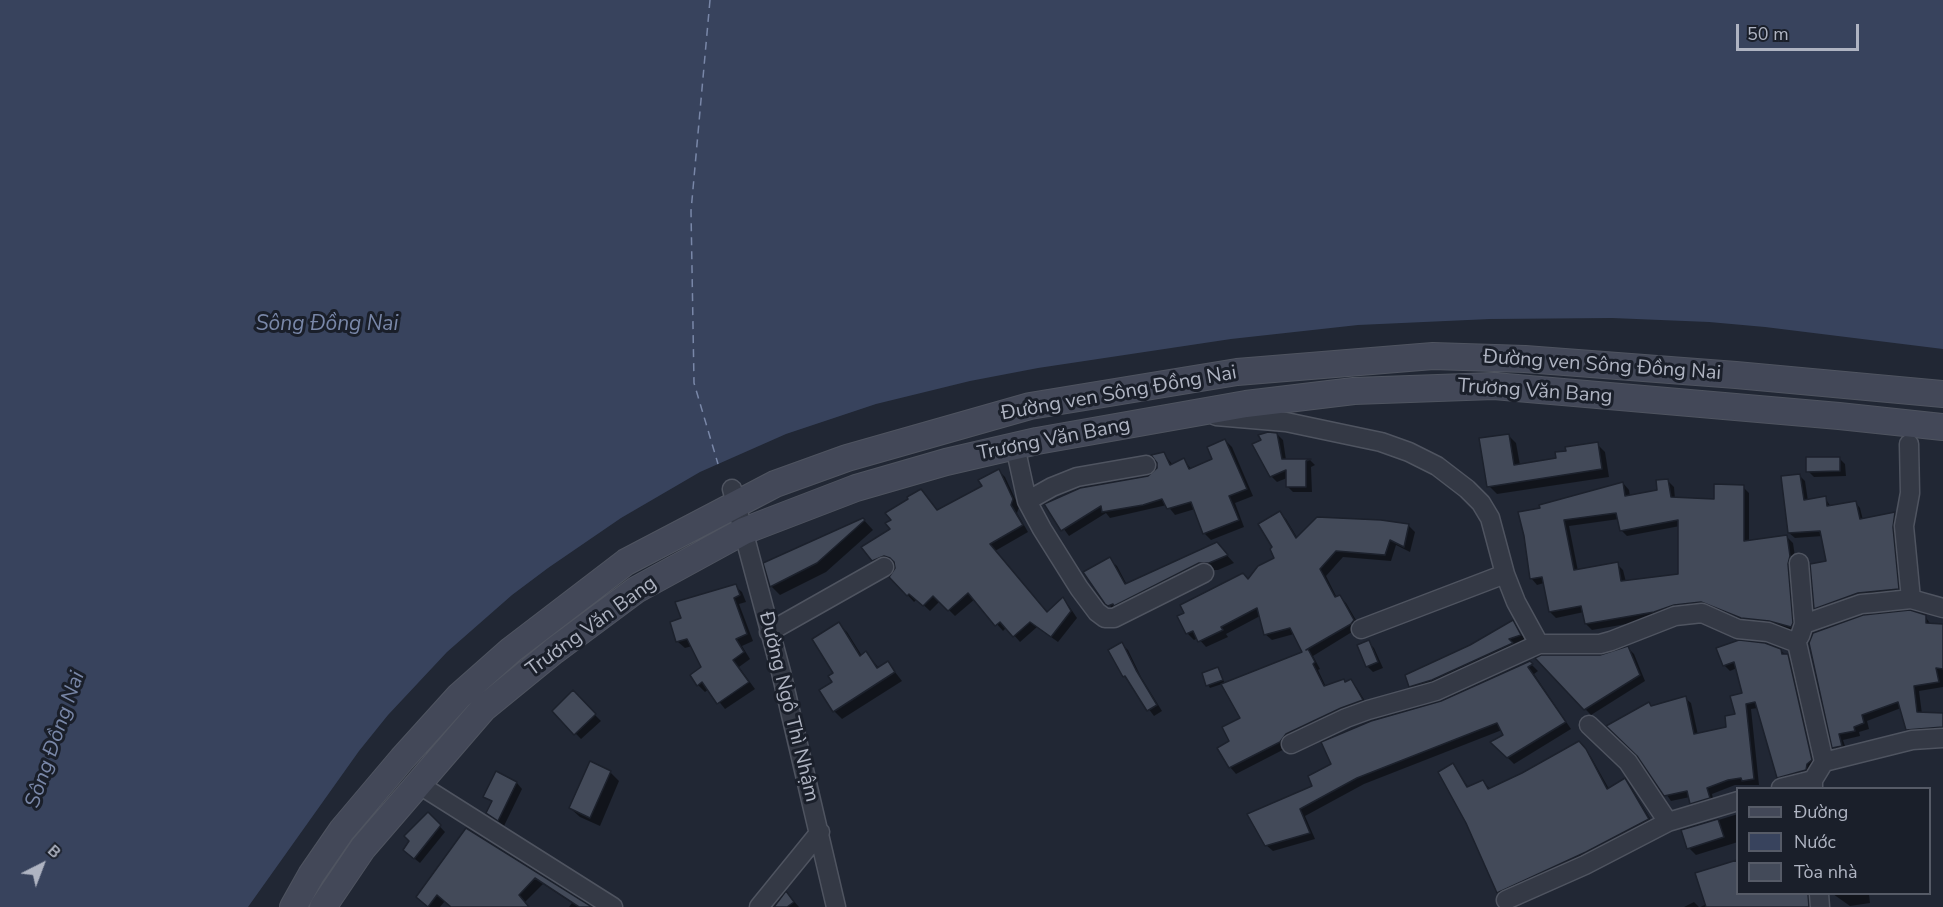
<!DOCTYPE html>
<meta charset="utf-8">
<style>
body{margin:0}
#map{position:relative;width:1943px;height:907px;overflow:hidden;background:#212734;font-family:"Nunito Sans",sans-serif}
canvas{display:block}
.legend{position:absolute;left:1736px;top:787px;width:195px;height:108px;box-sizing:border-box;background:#1a1f2a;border:2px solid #565b67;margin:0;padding:8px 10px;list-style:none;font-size:18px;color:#afb4c2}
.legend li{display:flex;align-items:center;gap:12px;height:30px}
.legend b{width:30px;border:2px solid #565b67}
.north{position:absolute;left:12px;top:835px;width:60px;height:60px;-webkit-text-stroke:4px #1a1f2a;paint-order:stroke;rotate:42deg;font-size:16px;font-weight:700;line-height:24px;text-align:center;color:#afb4c2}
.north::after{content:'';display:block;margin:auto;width:21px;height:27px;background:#afb4c2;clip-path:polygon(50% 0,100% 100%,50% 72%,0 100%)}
.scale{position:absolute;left:1736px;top:24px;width:123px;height:27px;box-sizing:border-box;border:3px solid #afb4c2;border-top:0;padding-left:8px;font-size:18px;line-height:21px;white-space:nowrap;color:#afb4c2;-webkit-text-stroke:4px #1a1f2a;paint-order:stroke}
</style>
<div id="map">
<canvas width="1943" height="907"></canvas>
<ul class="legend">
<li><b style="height:8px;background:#434858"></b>Đường</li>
<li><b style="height:16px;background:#38435d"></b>Nước</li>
<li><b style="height:16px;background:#434a59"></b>Tòa nhà</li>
</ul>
<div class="north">B</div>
<div class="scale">50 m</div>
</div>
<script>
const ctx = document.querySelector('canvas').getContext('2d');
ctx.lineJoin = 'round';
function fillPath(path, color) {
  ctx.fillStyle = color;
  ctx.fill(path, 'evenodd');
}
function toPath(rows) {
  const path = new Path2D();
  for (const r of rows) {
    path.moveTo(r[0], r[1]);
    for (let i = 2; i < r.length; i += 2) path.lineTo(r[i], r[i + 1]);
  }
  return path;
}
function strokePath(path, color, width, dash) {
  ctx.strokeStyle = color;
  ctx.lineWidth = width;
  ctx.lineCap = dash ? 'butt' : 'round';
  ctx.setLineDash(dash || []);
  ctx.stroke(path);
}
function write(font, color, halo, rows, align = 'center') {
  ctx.font = font + ' "Nunito Sans",sans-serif';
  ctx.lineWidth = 6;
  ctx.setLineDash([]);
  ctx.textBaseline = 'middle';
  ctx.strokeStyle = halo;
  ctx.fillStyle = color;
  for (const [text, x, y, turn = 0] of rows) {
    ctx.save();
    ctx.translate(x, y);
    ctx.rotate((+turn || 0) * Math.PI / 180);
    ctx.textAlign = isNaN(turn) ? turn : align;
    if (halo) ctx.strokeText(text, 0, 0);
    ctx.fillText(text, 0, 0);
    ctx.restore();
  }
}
fillPath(toPath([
 [0,0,1943,0,1943,349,1765,327,1709,322,1612,318,1490,319,1358,325,1231,339,1038,368,970,381,876,404,786,434,700,472,621,518,548,568,512,595,447,652,388,715,359,751,248,907,0,907]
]), '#38435d');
fillPath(toPath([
 [1277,434,1283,440,1286,460,1310,460,1315,465,1311,467,1312,492,1293,492,1287,486,1287,478,1277,482,1271,476],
 [1508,435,1516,443,1520,465,1557,460,1597,444,1605,452,1609,477,1497,494,1489,486],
 [1225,440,1232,447,1253,496,1235,503,1244,527,1211,540,1205,534,1195,509,1175,515,1167,505,1110,518,1106,513,1069,536,1046,505,1149,477,1158,469,1163,453,1173,465,1184,460,1192,470,1214,459],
 [1839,458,1845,464,1846,476,1814,477,1808,471],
 [999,471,1005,477,1019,507,1017,513,1028,532,995,551,1048,614,1063,600,1069,606,1077,618,1058,642,1037,627,1020,642,1007,627,1003,631,975,599,955,616,940,601,930,611,917,599,914,602,891,577,897,568,896,563,891,562,880,566,873,560,892,529,928,498,938,511,984,487],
 [1799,475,1805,481,1808,501,1825,498,1831,507,1855,502,1860,508,1863,520,1895,513,1900,518,1903,594,1821,613,1815,608,1828,563,1823,536,1795,538,1789,533],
 [1668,481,1674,487,1675,499,1715,501,1743,487,1749,493,1749,542,1786,536,1793,543,1796,563,1797,632,1777,626,1661,618,1592,630,1586,624,1584,612,1556,618,1550,612,1544,583,1537,585,1531,578,1541,510,1623,483,1629,490,1630,496,1659,491],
 [1619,519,1621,530,1627,536,1680,526,1679,575,1626,582,1623,570,1617,564,1578,571,1569,526],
 [1280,513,1286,519,1298,539,1380,522,1409,526,1415,532,1410,552,1396,545,1391,561,1343,557,1326,576,1337,598,1340,597,1346,603,1360,627,1313,656,1320,669,1318,670,1326,687,1351,681,1357,688,1368,706,1236,774,1230,767,1231,742,1242,719,1222,684,1210,688,1208,685,1218,669,1225,684,1304,653,1294,634,1272,640,1265,634,1260,616,1226,634,1228,637,1206,647,1198,638,1194,640,1188,634,1179,617,1249,581,1276,559],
 [863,519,873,530,826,572,780,595,771,586],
 [1224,552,1234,563,1218,570,1207,570,1117,613,1109,605,1109,559,1117,566,1127,585],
 [735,586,742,592,746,602,739,604,753,641,742,646,750,659,739,667,755,689,725,709,709,689,705,692,698,685,692,676,703,667,692,646,685,648,678,642,672,623,683,619],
 [1925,616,1931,625,1943,626,1943,687,1919,691,1922,714,1943,714,1943,732,1913,735,1907,729,1901,708,1867,721,1869,729,1859,732,1860,736,1843,740,1847,752,1840,753,1834,748,1810,643],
 [1513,622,1526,641,1513,645,1517,650,1416,692,1411,686,1471,647],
 [838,624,847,632,862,656,866,653,879,668,888,663,902,681,842,719,834,711,834,682],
 [1368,642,1374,648,1383,668,1373,672,1367,666],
 [1122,644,1128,650,1141,677,1162,711,1154,716,1124,676],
 [1628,648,1634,654,1645,681,1591,715,1537,659,1601,657],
 [1718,649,1780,650,1793,661,1817,766,1811,776,1784,781,1778,775,1758,708,1751,709,1759,785,1735,785,1712,794,1714,803,1697,809,1691,803,1690,797,1671,801,1639,755,1652,707,1685,698,1691,703,1698,735,1728,728,1737,716,1744,694,1737,668,1730,671,1724,665],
 [1529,662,1538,671,1534,674,1571,729,1514,764,1493,743,1505,736,1502,730,1364,784,1305,816,1315,839,1273,851,1266,845,1314,786,1441,703],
 [573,693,601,721,581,739,554,711],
 [1584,748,1591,757,1609,789,1625,780,1630,785,1654,825,1504,898,1498,892,1456,801,1452,765,1469,788,1483,781,1490,789],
 [610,772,619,781,600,826,580,817,570,808],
 [497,773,517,783,522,789,504,826,488,813,493,803,485,796],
 [428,814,445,832,420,863,410,855],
 [1738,814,1738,842,1696,855,1689,848,1683,831],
 [467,830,589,907,569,907,572,903,543,884,524,903,528,907,452,907,445,901,440,907,428,907,424,904],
 [1738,861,1738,894,1819,894,1815,907,1700,907,1707,904,1697,874],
 [787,893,792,899,799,907,775,907],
 [1833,894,1869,894,1870,903,1850,906],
 [1694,902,1699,907,1684,907]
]), '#0007');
strokePath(toPath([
 [710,0,691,211,694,383,718,464]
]), '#7987a8', 1.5, [8, 6]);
const building = toPath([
 [1268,432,1277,433,1282,459,1311,459,1306,461,1306,487,1286,487,1286,470,1270,477,1252,444,1261,440,1258,435,1268,432],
 [1509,434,1514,465,1556,458,1555,452,1566,451,1565,447,1598,442,1602,469,1487,487,1479,438,1509,434],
 [1225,439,1247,489,1229,496,1239,520,1203,534,1191,502,1167,509,1162,499,1143,505,1102,512,1101,506,1061,531,1044,504,1080,488,1148,476,1157,468,1157,463,1151,455,1164,452,1170,465,1184,458,1189,469,1212,459,1207,447,1225,439],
 [1806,457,1840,457,1840,471,1806,472,1806,457],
 [999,469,1013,499,1011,505,1023,525,990,544,1047,612,1063,597,1071,611,1051,637,1030,622,1013,637,1000,622,995,626,968,593,948,611,933,596,923,606,909,594,907,596,889,577,895,568,894,562,890,558,884,556,872,561,861,547,890,529,885,523,891,520,885,513,908,499,907,497,921,489,937,510,982,486,978,480,999,469],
 [1800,474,1804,500,1826,496,1827,506,1856,501,1860,519,1895,512,1893,527,1899,589,1858,593,1814,609,1810,564,1826,561,1820,531,1788,533,1781,476,1800,474],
 [1668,479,1671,497,1714,499,1714,484,1744,485,1744,541,1787,535,1790,556,1788,564,1793,623,1791,627,1769,621,1741,618,1701,602,1674,605,1654,612,1585,624,1581,606,1549,612,1542,577,1530,579,1524,536,1518,512,1540,508,1539,505,1623,482,1625,496,1657,490,1656,480,1668,479],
 [1616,513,1620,531,1678,520,1678,574,1621,581,1618,562,1574,570,1564,520,1616,513],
 [1280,511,1296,538,1317,517,1381,520,1409,524,1404,547,1390,540,1385,555,1336,551,1320,569,1335,597,1340,595,1354,620,1351,624,1306,650,1308,649,1315,662,1313,664,1324,686,1344,679,1345,682,1351,679,1363,700,1341,708,1286,734,1280,742,1229,768,1217,748,1229,741,1222,727,1240,718,1221,684,1302,652,1290,628,1264,635,1257,608,1221,627,1223,630,1198,642,1193,631,1186,634,1177,616,1184,613,1180,605,1243,573,1248,579,1258,566,1274,558,1270,549,1272,547,1258,524,1280,511],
 [863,518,865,520,817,563,770,587,763,563,863,518],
 [1217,542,1228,555,1209,563,1199,563,1114,606,1113,604,1108,606,1105,604,1083,572,1110,557,1125,584,1217,542],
 [736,584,740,595,734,598,747,634,736,639,744,652,733,660,749,682,717,704,702,682,697,686,690,675,701,667,687,639,676,642,670,622,681,618,675,602,736,584],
 [1910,610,1926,615,1926,623,1943,624,1943,669,1936,668,1939,682,1914,686,1917,712,1943,713,1943,727,1906,730,1898,702,1862,715,1864,723,1854,727,1855,731,1839,734,1842,746,1832,748,1809,643,1813,633,1863,615,1910,610],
 [1513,620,1521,635,1509,639,1513,643,1432,680,1409,687,1405,675,1470,645,1513,620],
 [839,622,860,656,866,651,877,668,888,661,895,672,833,712,819,690,832,682,828,676,833,673,812,639,839,622],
 [1369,640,1378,662,1366,667,1357,645,1369,640],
 [1739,640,1765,643,1781,649,1782,654,1788,654,1812,760,1807,764,1806,770,1777,778,1755,702,1746,704,1754,779,1742,781,1741,778,1728,780,1707,788,1710,798,1690,804,1687,791,1664,796,1637,756,1606,726,1649,702,1651,706,1686,696,1694,734,1726,727,1725,716,1735,714,1730,696,1742,693,1734,662,1723,666,1716,648,1739,640],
 [1122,642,1136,670,1157,705,1147,711,1125,676,1123,677,1108,650,1122,642],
 [1628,646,1640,675,1584,710,1535,658,1541,655,1600,655,1628,646],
 [1530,661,1533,664,1528,667,1566,722,1507,758,1490,742,1503,735,1497,723,1357,778,1300,809,1310,833,1265,846,1247,814,1312,786,1308,776,1331,764,1321,742,1371,721,1441,701,1530,661],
 [1218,667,1223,680,1206,686,1202,673,1218,667],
 [573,690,596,714,574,735,552,711,573,690],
 [1579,741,1586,749,1607,789,1625,778,1649,819,1586,852,1497,893,1466,823,1438,772,1453,763,1467,787,1483,780,1488,789,1522,773,1579,741],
 [590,761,611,771,590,818,569,808,590,761],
 [496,771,517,782,498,821,486,813,492,801,483,797,496,771],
 [428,812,441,825,414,859,403,850,409,841,404,836,428,812],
 [1718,819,1724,837,1687,849,1681,830,1718,819],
 [466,828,592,907,579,907,535,878,519,895,529,907,451,907,437,895,428,907,416,897,466,828],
 [1737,860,1737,894,1808,894,1809,907,1706,907,1695,873,1737,860],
 [786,891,794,902,787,907,774,907,786,891]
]);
fillPath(building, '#434a59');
strokePath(building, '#1c212c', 1.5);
const minor = toPath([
 [1216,416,1286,422,1381,442,1409,452,1437,466,1467,489,1481,503,1490,518,1505,574,1516,602,1539,644,1600,644,1611,641,1675,616,1702,613,1738,629,1768,632,1797,643,1824,762],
 [1909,444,1910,493,1904,526,1911,599],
 [1015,446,1027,501,1042,529,1079,588,1097,612,1105,618,1114,618,1204,573],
 [732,489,781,672,836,907],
 [1027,501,1052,487,1077,477,1146,465],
 [1799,563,1804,624,1800,636],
 [1804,624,1861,604,1873,603,1911,599,1943,608],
 [1361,629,1505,574],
 [769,632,884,567],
 [1589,725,1628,762,1668,822,1738,801],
 [1291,744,1346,718,1368,710,1436,691,1539,644],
 [423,787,613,907],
 [1781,788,1813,780],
 [1813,788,1813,780,1824,762,1912,740,1943,738],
 [1819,894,1820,907],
 [1506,900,1585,865,1668,822],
 [759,907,820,832]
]);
const secondary = toPath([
 [293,907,311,875,342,830,402,759,459,696,511,650,626,562,775,484,847,458,1030,406,1237,372,1433,356,1525,359,1736,375,1943,394],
 [323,907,363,848,483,709,554,651,636,590,744,531,856,488,946,462,1037,441,1246,404,1354,391,1494,386,1839,416,1943,427]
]);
strokePath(minor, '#4f5460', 21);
strokePath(secondary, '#4f5460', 28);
strokePath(minor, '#343945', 18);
strokePath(secondary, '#434858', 26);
write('20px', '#afb4c2', '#1a1f2a', [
 ["Đường ven Sông Đồng Nai",1602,366,4],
 ["Trương Văn Bang",1535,392,4],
 ["Đường ven Sông Đồng Nai",1119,394,-10],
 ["Trương Văn Bang",1054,440,-11],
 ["Trương Văn Bang",592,627,-36],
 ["Đường Ngô Thì Nhậm",788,707,76]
]);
write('italic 21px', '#7987a8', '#1a1f2a', [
 ["Sông Đồng Nai",327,325],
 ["Sông Đồng Nai",56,740,-71]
]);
</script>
